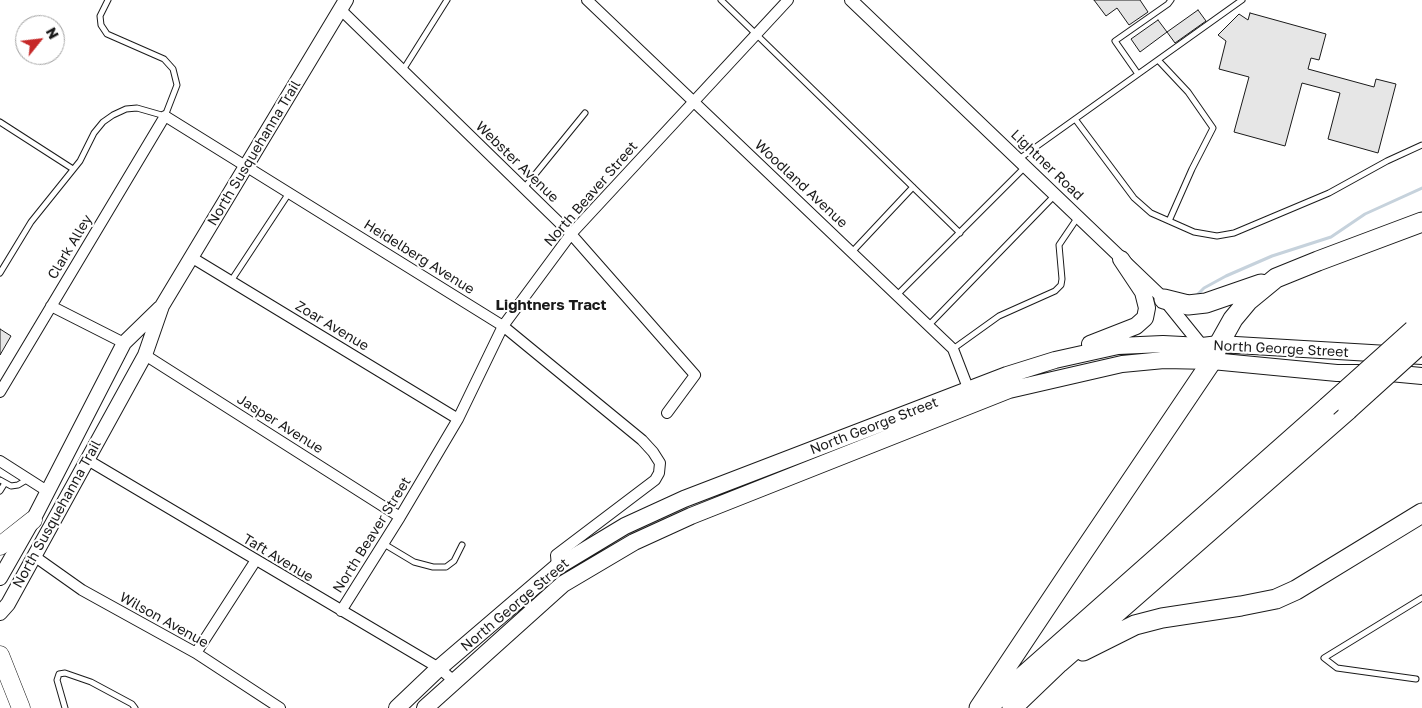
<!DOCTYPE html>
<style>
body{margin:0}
#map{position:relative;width:1422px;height:708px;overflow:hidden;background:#fff;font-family:"Golos Text",sans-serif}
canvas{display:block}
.north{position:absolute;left:15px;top:15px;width:50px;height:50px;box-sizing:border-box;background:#fff;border:1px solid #a3a3a3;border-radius:50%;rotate:61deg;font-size:14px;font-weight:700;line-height:20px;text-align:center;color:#1a1a1a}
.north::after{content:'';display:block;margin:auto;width:18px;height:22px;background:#c62828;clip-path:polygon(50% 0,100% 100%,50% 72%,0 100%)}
</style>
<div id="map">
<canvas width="1422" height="708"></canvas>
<div class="north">N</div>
</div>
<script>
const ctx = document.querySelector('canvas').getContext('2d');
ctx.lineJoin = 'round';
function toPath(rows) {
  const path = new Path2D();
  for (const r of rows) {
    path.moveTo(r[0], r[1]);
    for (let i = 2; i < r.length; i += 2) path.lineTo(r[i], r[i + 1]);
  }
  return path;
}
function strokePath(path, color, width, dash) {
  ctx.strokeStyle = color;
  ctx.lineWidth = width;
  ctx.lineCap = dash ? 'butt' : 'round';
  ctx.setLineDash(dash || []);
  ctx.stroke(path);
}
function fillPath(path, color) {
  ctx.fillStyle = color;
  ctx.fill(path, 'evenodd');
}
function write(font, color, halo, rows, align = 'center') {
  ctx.font = font + ' "Golos Text",sans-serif';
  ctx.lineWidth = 4;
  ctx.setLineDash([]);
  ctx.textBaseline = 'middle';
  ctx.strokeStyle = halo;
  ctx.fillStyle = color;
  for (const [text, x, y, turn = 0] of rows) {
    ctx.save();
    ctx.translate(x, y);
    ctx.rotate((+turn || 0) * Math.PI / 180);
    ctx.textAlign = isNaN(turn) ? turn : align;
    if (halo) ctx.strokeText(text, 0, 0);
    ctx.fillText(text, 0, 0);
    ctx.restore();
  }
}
strokePath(toPath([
 [1198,294,1204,288,1226,276,1272,256,1331,237,1365,214,1422,188]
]), '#c6d2dc', 3);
const building = toPath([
 [1094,0,1140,0,1148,12,1129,25,1117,8,1106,16,1094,0],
 [1198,10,1206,21,1175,43,1167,32,1198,10],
 [1250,13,1326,34,1319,60,1311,58,1308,69,1374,87,1376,79,1396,84,1378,153,1328,139,1340,93,1302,83,1285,146,1234,132,1249,77,1219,69,1226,41,1218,35,1239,14,1248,20,1250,13],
 [1158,20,1167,32,1140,52,1131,39,1158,20],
 [0,329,11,336,0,355,0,329]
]);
fillPath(building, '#e6e6e6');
strokePath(building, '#1a1a1a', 1);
const service = toPath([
 [721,0,960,233],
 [1158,60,1188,92,1213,128,1192,169,1169,221],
 [403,70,447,0],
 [1138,74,1115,41,1168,4,1171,0],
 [1075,119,1134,198,1151,213,1194,232,1217,236,1234,233,1329,193,1387,161,1422,145],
 [0,122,73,169],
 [1019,159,1242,0],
 [524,188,585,113],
 [852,252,913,187],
 [0,273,31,222,80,161,94,133,103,122,113,115,126,109,137,108,165,116,177,85,173,69,164,59,107,34,101,25,100,16,108,0],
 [231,281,289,193],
 [897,295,1024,168],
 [929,325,1055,195],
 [953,349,999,316,1055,291,1061,285,1062,279,1059,245,1078,217],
 [0,480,11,486,18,485,28,479],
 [0,491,5,483],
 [384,544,414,562,433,567,446,567,454,561,462,545],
 [1416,679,1337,668,1324,658,1422,598],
 [65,708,57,680,59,674,65,673,91,682,132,704,135,708]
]);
const minor = toPath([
 [587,0,953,349,970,393],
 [340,9,571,234,695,375,667,413],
 [191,257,458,419],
 [51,306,124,343],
 [145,355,400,517],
 [0,392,165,116,503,326,642,440,653,452,660,463,659,473,655,480,556,555,557,567],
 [86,459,439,668,455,682],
 [0,461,47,491],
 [34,556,82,590,196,653,280,708],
 [341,611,400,517,458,419,503,326,571,234,788,0],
 [196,653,256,560]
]);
const tertiary = toPath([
 [851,0,1164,299,1206,351]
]);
const secondary = toPath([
 [0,578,33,520,124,343,160,308],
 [0,613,8,604,145,355,162,306,346,0]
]);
const primary = toPath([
 [1090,344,1136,326,1145,318,1147,308,1143,292,1121,259],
 [397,708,439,668,557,567,625,526,684,499,1007,375,1055,360,1118,346,1163,344,1202,346,1219,344,1422,356],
 [425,708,563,584,634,542,691,516,1009,390,1122,364,1164,360,1212,361,1337,373,1390,373,1422,376]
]);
const trunk = toPath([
 [0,546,33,520],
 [0,655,21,708]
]);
const motorway = toPath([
 [1164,299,1188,305,1206,303,1261,284],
 [1083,651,1135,625,1162,618,1241,606,1276,599,1296,590,1422,513],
 [989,706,1327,407],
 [979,708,1075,564,1212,361,1219,344,1233,319,1248,301,1276,278,1318,261,1422,222],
 [1012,708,1059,663,1348,410]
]);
strokePath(service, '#1a1a1a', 7);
strokePath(minor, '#1a1a1a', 12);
strokePath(tertiary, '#1a1a1a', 14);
strokePath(secondary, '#1a1a1a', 16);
strokePath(primary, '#1a1a1a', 18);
strokePath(trunk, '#1a1a1a', 19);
strokePath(motorway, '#1a1a1a', 21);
strokePath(service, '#fff', 5);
strokePath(minor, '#fff', 10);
strokePath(tertiary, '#fff', 12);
strokePath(secondary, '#fff', 14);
strokePath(primary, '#fff', 16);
strokePath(trunk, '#fff', 18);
strokePath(motorway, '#fff', 19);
const motorwayBridge = toPath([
 [1327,407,1413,330],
 [1348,410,1422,343]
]);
strokePath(motorwayBridge, '#1a1a1a', 21, []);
strokePath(motorwayBridge, '#fff', 19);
write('14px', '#1a1a1a', '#fff', [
 ["North Susquehanna Trail",254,153,-59],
 ["Webster Avenue",517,162,44],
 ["Lightner Road",1047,165,44],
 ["Woodland Avenue",801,184,43],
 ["North Beaver Street",591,194,-49],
 ["Clark Alley",70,247,-59],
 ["Heidelberg Avenue",419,257,32],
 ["Zoar Avenue",332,326,31],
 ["North George Street",1281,349,3],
 ["Jasper Avenue",280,424,32],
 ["North George Street",874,426,-21],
 ["North Susquehanna Trail",57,514,-61],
 ["North Beaver Street",372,535,-58],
 ["Taft Avenue",278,558,31],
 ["North George Street",515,605,-40],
 ["Wilson Avenue",164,620,29]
]);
write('bold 15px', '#1a1a1a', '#fff', [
 ["Lightners Tract",551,305]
]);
</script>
